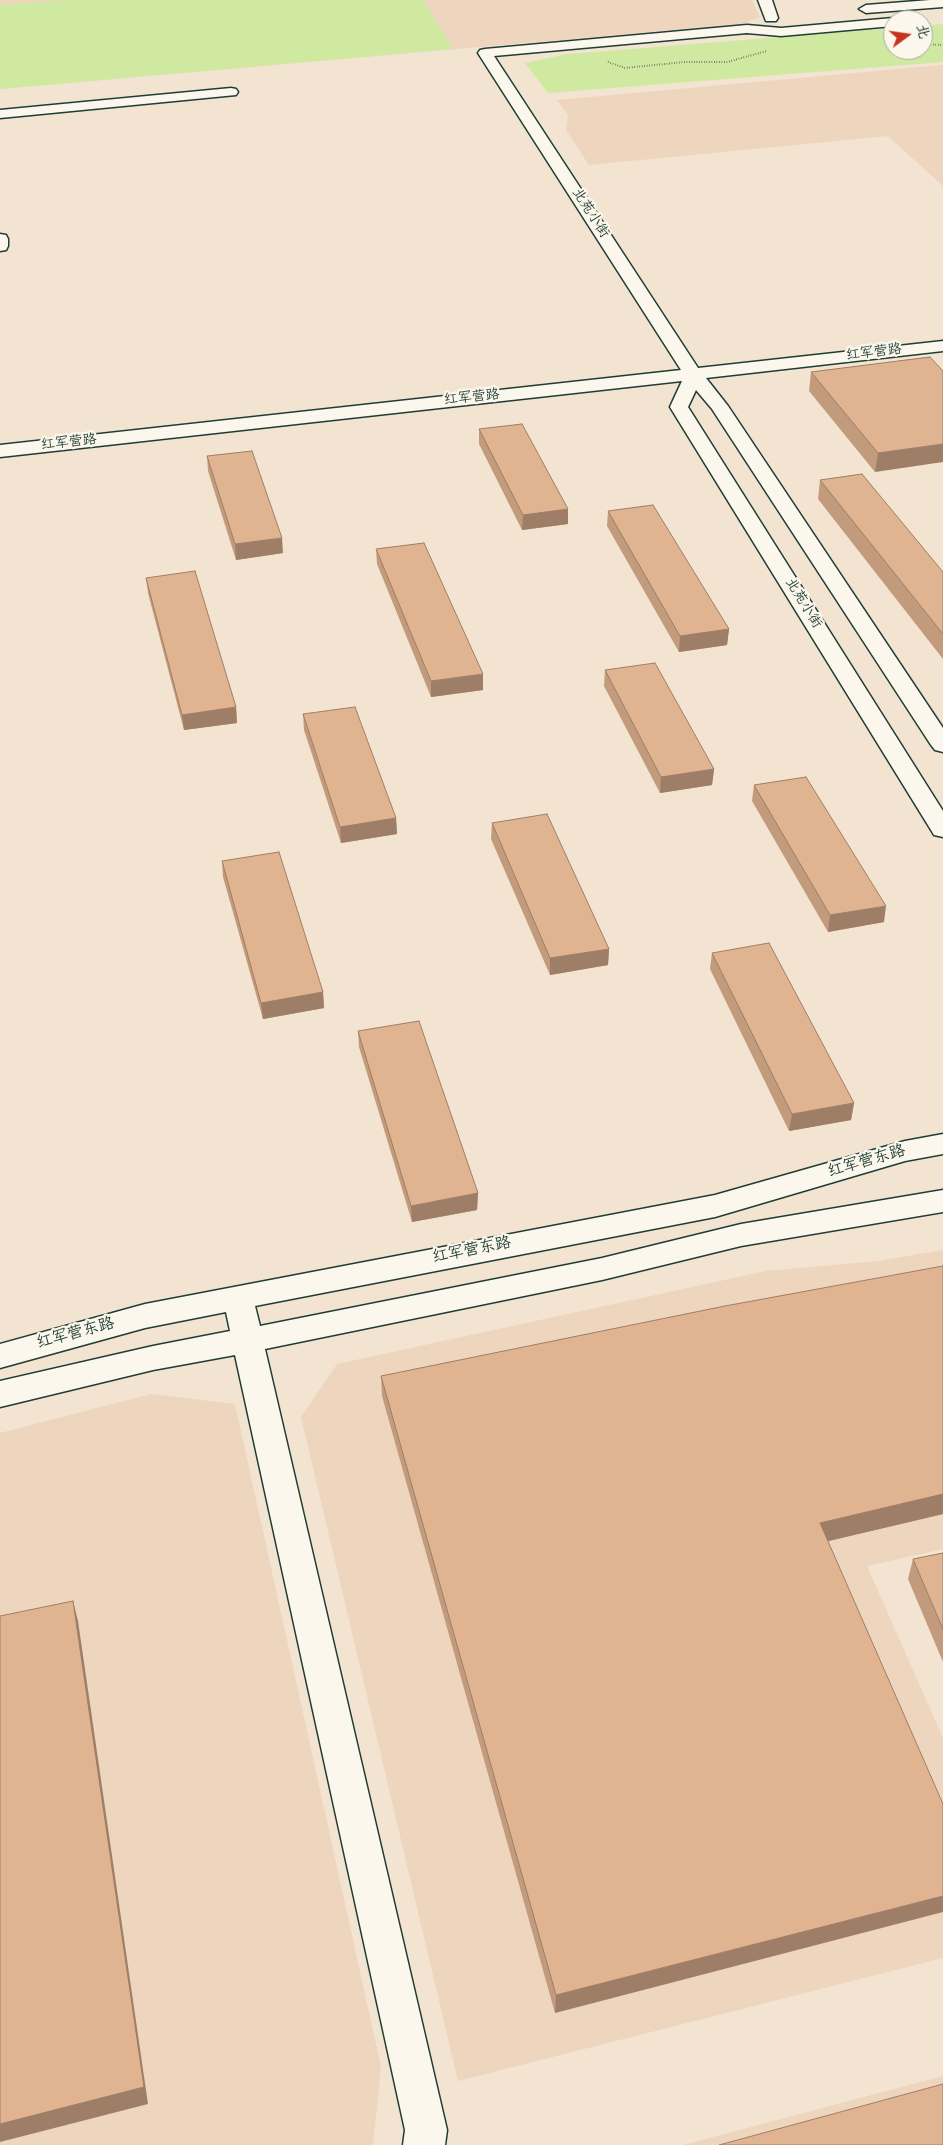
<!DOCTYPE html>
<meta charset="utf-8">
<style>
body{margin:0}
#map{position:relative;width:943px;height:2145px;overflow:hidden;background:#f3e3d1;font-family:Dekko,"LXGW WenKai TC",sans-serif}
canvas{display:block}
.north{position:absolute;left:883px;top:10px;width:50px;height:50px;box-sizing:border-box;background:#fbf7ec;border:1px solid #a3ada2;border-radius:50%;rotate:76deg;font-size:14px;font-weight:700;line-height:20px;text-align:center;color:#1f3d34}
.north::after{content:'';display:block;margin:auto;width:18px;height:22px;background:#c8321e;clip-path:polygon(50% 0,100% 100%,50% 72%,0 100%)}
</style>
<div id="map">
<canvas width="943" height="2145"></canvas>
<div class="north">北</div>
</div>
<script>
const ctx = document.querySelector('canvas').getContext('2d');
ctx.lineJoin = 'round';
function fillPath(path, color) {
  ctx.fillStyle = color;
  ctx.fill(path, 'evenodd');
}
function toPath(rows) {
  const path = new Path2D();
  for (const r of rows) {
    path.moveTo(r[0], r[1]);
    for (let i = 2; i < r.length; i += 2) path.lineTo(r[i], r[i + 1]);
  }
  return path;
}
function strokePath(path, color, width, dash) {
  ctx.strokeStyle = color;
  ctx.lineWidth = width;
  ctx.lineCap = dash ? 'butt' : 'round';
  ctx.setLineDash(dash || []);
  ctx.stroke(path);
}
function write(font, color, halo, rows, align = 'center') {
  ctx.font = font + ' Dekko,"LXGW WenKai TC",sans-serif';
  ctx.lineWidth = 4.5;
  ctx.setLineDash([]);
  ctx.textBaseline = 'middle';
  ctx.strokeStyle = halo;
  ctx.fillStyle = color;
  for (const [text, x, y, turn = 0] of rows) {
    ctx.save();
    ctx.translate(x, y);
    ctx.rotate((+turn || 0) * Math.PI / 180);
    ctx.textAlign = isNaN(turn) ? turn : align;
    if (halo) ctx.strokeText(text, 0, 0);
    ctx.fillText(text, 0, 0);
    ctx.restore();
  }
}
fillPath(toPath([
 [0,0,752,0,760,17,742,24,0,89],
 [943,65,943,186,888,136,589,165,566,130,568,115,557,100],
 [943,1250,943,1549,867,1566,943,1738,943,1958,458,2081,301,1417,337,1364,766,1271,878,1261],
 [151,1394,235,1404,381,2067,373,2145,0,2145,0,1433],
 [943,2076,943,2145,683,2145]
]), '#eed5be');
fillPath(toPath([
 [66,0,423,0,453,49,0,89,0,5],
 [943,24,943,62,548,93,525,63,568,54,893,28,893,50,923,50,923,26]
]), '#cfeaa0');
const street = toPath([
 [758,0,772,0,778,18,776,21,766,21,758,0],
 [231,88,236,89,238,92,236,95,0,118,0,110,231,88],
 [0,234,6,235,8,239,8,246,6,250,0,251,0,234]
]);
const secondary = toPath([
 [930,0,943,0,943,7,866,13,859,9,866,5,930,0],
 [893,18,898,20,893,20,893,26,781,36,747,33,494,56,698,368,943,341,943,351,706,378,728,406,943,728,943,752,935,750,931,745,712,409,696,390,688,407,943,811,943,837,934,835,931,830,670,407,682,381,0,457,0,445,681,370,478,53,480,50,485,49,747,25,781,28,893,18],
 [943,1134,943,1154,905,1161,715,1217,255,1306,260,1326,602,1258,741,1224,943,1190,943,1212,741,1246,602,1280,265,1349,447,2130,445,2145,403,2145,405,2130,235,1355,153,1370,0,1407,0,1381,153,1346,230,1331,226,1312,145,1328,0,1368,0,1344,145,1304,715,1195,905,1141,943,1134]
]);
strokePath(street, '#1f3d34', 3);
strokePath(secondary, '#1f3d34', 3);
strokePath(toPath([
 [923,44,943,45],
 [608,62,625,68,685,62,727,62,767,51]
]), '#1f3d34', 2, [0.5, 2]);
fillPath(street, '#fbf7ec');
fillPath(secondary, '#fbf7ec');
fillPath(toPath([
 [930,357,875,472,809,391,811,372],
 [479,429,568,524,522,530,479,444],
 [207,456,283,553,236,560,208,471],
 [820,480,943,572,943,659,818,499],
 [608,511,729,629,727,645,679,652,607,526],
 [376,549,483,690,431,697,377,564],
 [146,578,236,707,237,723,184,730,148,593],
 [605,670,714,769,712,785,660,793,604,686],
 [303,714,396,818,397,834,341,843,304,730],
 [754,785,884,922,828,932,752,801],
 [492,823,609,949,608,965,550,975,491,839],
 [222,861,323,992,324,1008,263,1019,223,877],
 [712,953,854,1103,851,1120,789,1131,710,969],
 [358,1031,478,1193,477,1210,412,1222,359,1047],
 [943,1266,943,1514,828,1541,555,2013,382,1396,381,1376],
 [943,1553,943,1662,908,1579,913,1559]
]), '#c29b7d');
fillPath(toPath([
 [943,444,943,462,875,472,878,453],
 [568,509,568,524,522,530,523,515],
 [282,538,283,553,236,560,235,544],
 [729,629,727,645,679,652,680,636],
 [483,674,483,690,431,697,431,681],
 [236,707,237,723,184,730,182,715],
 [714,769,712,785,660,793,661,777],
 [396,818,397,834,341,843,340,827],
 [886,906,884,922,828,932,830,915],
 [609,949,608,965,550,975,550,958],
 [323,992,324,1008,263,1019,261,1003],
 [854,1103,851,1120,789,1131,792,1114],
 [478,1193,477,1210,412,1222,411,1206],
 [943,1494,943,1514,816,1544,820,1523],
 [73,1601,78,1621,148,2104,0,2142,0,2124],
 [943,1896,943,1912,555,2013,556,1995]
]), '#9e7e66');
const building = toPath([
 [930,357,943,371,943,444,878,453,811,372,930,357],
 [522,424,568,509,523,515,479,429,522,424],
 [252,451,282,538,235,544,207,456,252,451],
 [862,474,943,572,943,634,820,480,862,474],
 [653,505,729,629,680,636,608,511,653,505],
 [424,543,483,674,431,681,376,549,424,543],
 [195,571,236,707,182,715,146,578,195,571],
 [655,663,714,769,661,777,605,670,655,663],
 [355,707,396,818,340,827,303,714,355,707],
 [806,777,886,906,830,915,754,785,806,777],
 [547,814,609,949,550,958,492,823,547,814],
 [279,852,323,992,261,1003,222,861,279,852],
 [769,943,854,1103,792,1114,712,953,769,943],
 [419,1021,478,1193,411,1206,358,1031,419,1021],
 [943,1266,943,1494,820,1523,943,1804,943,1896,556,1995,381,1376,725,1306,943,1266],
 [943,1553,943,1629,913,1559,943,1553],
 [73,1601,144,2087,0,2124,0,1616,73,1601],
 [943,2084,943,2145,719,2145,943,2084]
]);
fillPath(building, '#e1b491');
strokePath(building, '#9e7e66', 1);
write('14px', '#1f3d34', '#fbf7ec', [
 ["北苑小街",589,214,57],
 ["红军营路",874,354,-7],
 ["红军营路",472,399,-6],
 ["红军营路",69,444,-6],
 ["北苑小街",802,604,58]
]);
write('16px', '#1f3d34', '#fbf7ec', [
 ["红军营东路",867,1163,-16],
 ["红军营东路",472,1252,-11],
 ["红军营东路",76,1335,-15]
]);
</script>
